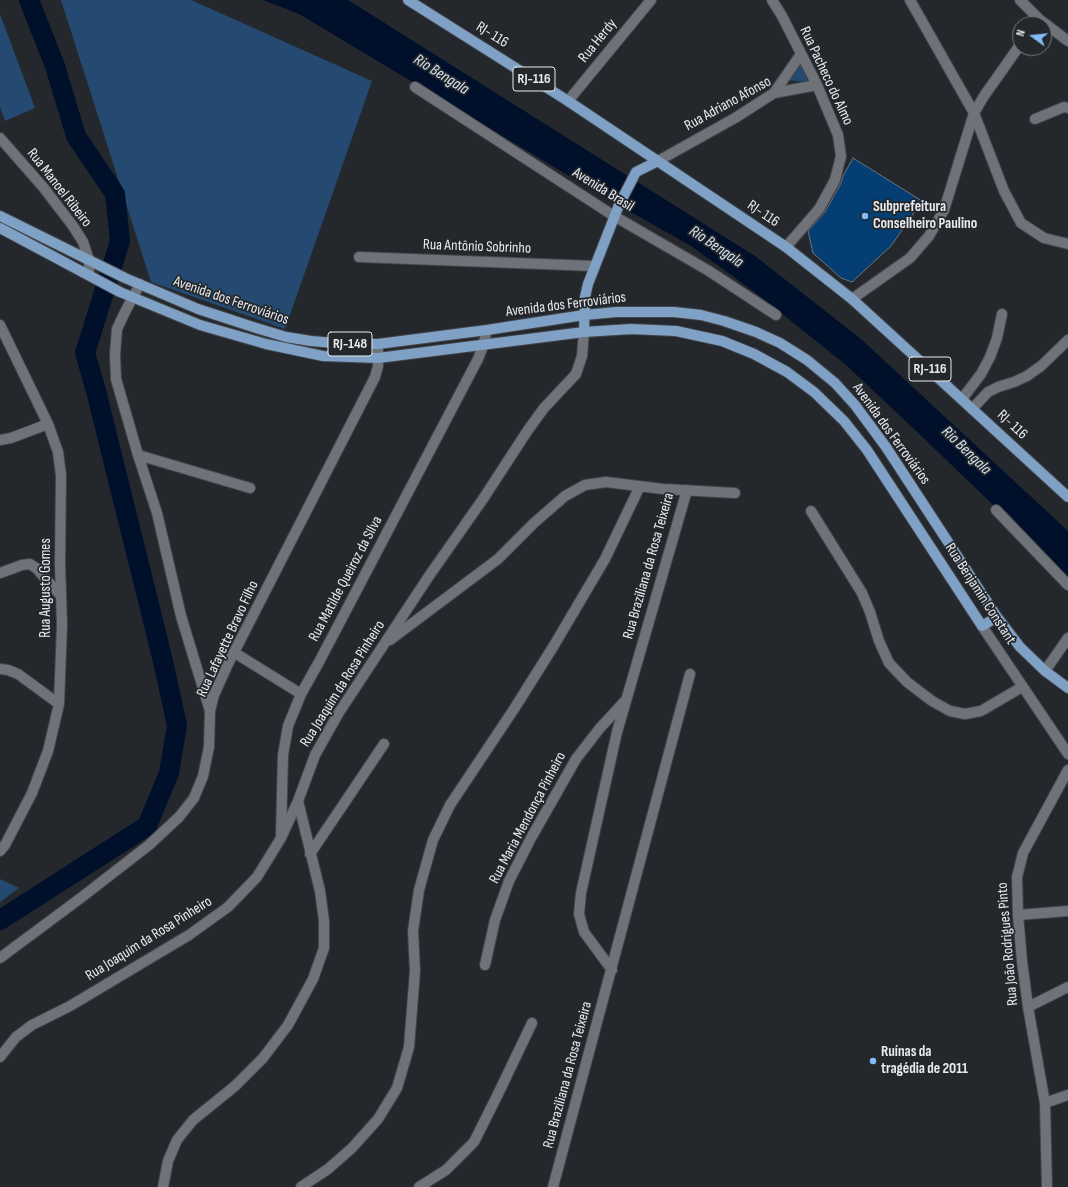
<!DOCTYPE html>
<meta charset="utf-8">
<style>
body{margin:0}
#map{position:relative;width:1068px;height:1187px;overflow:hidden;background:#24282d;font-family:"Sofia Sans Condensed",sans-serif}
canvas{display:block}
.north{position:absolute;left:1012px;top:16px;width:40px;height:40px;box-sizing:border-box;background:#24282d;border:1px solid #72767a;border-radius:50%;rotate:285deg;font-size:11px;font-weight:700;line-height:16px;text-align:center;color:#e8ebee}
.north::after{content:'';display:block;margin:auto;width:14px;height:18px;background:#84bcfb;clip-path:polygon(50% 0,100% 100%,50% 72%,0 100%)}
</style>
<div id="map">
<canvas width="1068" height="1187"></canvas>
<div class="north">N</div>
</div>
<script>
const ctx = document.querySelector('canvas').getContext('2d');
ctx.lineJoin = 'round';
function fillPath(path, color) {
  ctx.fillStyle = color;
  ctx.fill(path, 'evenodd');
}
function toPath(rows) {
  const path = new Path2D();
  for (const r of rows) {
    path.moveTo(r[0], r[1]);
    for (let i = 2; i < r.length; i += 2) path.lineTo(r[i], r[i + 1]);
  }
  return path;
}
function strokePath(path, color, width, dash) {
  ctx.strokeStyle = color;
  ctx.lineWidth = width;
  ctx.lineCap = dash ? 'butt' : 'round';
  ctx.setLineDash(dash || []);
  ctx.stroke(path);
}
function write(font, color, halo, rows, align = 'center') {
  ctx.font = font + ' "Sofia Sans Condensed",sans-serif';
  ctx.lineWidth = 3.5;
  ctx.setLineDash([]);
  ctx.textBaseline = 'middle';
  ctx.strokeStyle = halo;
  ctx.fillStyle = color;
  for (const [text, x, y, turn = 0] of rows) {
    ctx.save();
    ctx.translate(x, y);
    ctx.rotate((+turn || 0) * Math.PI / 180);
    ctx.textAlign = isNaN(turn) ? turn : align;
    if (halo) ctx.strokeText(text, 0, 0);
    ctx.fillText(text, 0, 0);
    ctx.restore();
  }
}
fillPath(toPath([
 [61,0,191,0,372,81,285,329,151,282],
 [0,14,35,108,5,121,0,107],
 [800,61,808,82,785,80],
 [0,879,19,888,0,902]
]), '#254a71');
fillPath(toPath([
 [263,0,348,0,755,256,861,339,1068,531,1068,577,913,428,846,365,761,297,723,269,691,246,606,198,299,14]
]), '#00102b');
strokePath(toPath([
 [0,920,147,826,169,773,177,725,162,657,96,391,85,353,120,241,115,194,76,136,55,66,29,0]
]), '#00102b', 20);
const building = toPath([
 [853,158,922,201,891,246,852,282,841,278,813,253,808,231,825,212,841,183,843,176,853,158]
]);
fillPath(building, '#053e72');
strokePath(building, '#6e7378', 1);
const minor = toPath([
 [772,0,782,16,817,85,838,135,841,156,835,180,819,209,786,247],
 [910,0,974,113,1004,191,1021,223,1044,238,1068,244],
 [1020,0,1039,19,1068,41],
 [415,87,614,216,709,271,776,315],
 [774,93,801,54],
 [568,101,651,0],
 [1035,119,1064,107,1068,108],
 [0,138,43,187,73,226,83,242,89,260,89,275],
 [658,161,735,118,774,93,817,85],
 [359,257,594,266],
 [140,284,125,312,117,329,115,354,116,379,138,455,157,513,181,616,210,711],
 [852,299,910,258,929,236,944,210,974,113,984,96,1020,45],
 [0,325,48,424,58,452,61,475,60,564,62,625,59,704,48,751,32,793,5,845,0,851],
 [962,399,981,374,990,357,997,338,1002,314],
 [972,409,988,392,998,387,1014,382,1027,376,1041,366,1068,340],
 [0,440,11,438,48,424],
 [138,455,250,488],
 [996,510,1068,585],
 [811,511,862,593,870,612,879,641,889,663,907,682,932,701,950,711,965,714,981,711,1022,687],
 [0,573,22,565,30,564,36,568,61,596],
 [982,626,1068,754],
 [390,640,498,559,534,523,565,496,585,485,606,482,663,489,735,493],
 [235,653,301,694],
 [0,669,8,670,18,674,59,704],
 [1045,671,1068,638],
 [281,834,283,755,288,726,301,694,319,662,478,359,483,346,487,330],
 [310,854,384,744],
 [1018,915,1068,911],
 [0,958,82,897,149,845,179,817,194,798,203,776,209,747,210,711,214,695,228,664,375,377,378,366,378,344],
 [485,965,495,920,509,881,531,838,576,759,600,728,624,702],
 [612,970,584,932,579,914,581,893,617,732,687,490],
 [1028,1007,1068,987],
 [0,1057,16,1037,32,1025,70,1006,189,935,228,907,257,877,281,838,298,801,315,755,338,714,429,576,483,499,528,430,544,408,576,374,582,356,584,332],
 [1045,1103,1068,1095],
 [163,1187,168,1161,177,1140,193,1120,235,1086,263,1058,288,1025,313,979,324,948,324,921,320,891,298,801],
 [301,1187,328,1169,352,1148,378,1119,397,1088,409,1047,415,971,413,931,419,890,433,840,450,805,514,709,553,647,605,559,640,486],
 [419,1187,446,1170,474,1142,498,1094,532,1023],
 [553,1187,690,674],
 [1047,1187,1045,1103,1028,1007,1022,961,1018,915,1017,877,1023,853,1068,770]
]);
const major = toPath([
 [408,0,568,101,786,247,852,299,922,363,1068,497],
 [0,216,125,278,198,309,253,327,286,337,311,341,346,344,378,344,487,330,584,315,616,312,674,312,701,315,724,321,756,332,780,343,807,360,835,383,855,405,886,447,997,617,1020,647,1045,671,1068,688],
 [0,228,120,292,200,325,266,344,323,356,378,358,584,332,631,329,676,331,722,341,754,354,787,372,814,392,844,421,867,450,982,626,997,617],
 [584,332,585,297,588,284,619,205,636,172,658,161]
]);
strokePath(minor, '#424549', 12);
strokePath(major, '#424549', 12);
strokePath(minor, '#6f7379', 10);
strokePath(major, '#80a1c6', 10);
for (const [x, y, r, color] of [
 [865,216,4,"#84bcfb"],
 [873,1061,4,"#84bcfb"]
]) {
  const dot = new Path2D();
  dot.arc(x, y, r, 0, 2 * Math.PI);
  ctx.fillStyle = color;
  ctx.fill(dot);
  strokePath(dot, '#24282d', 1.5);
}
for (const [x, y, w] of [
 [534,79,42],
 [350,344,44],
 [930,369,42]
]) {
  const box = new Path2D();
  box.roundRect(x - w / 2, y - 12, w, 24, 3);
  ctx.fillStyle = '#24282d';
  ctx.fill(box);
  strokePath(box, '#e8ebee', 1);
}
write('bold 14px', '#e8ebee', null, [
 ["RJ-116",534,79],
 ["RJ-148",350,344],
 ["RJ-116",930,369]
]);
write('15px', '#e8ebee', '#24282d', [
 ["RJ- 116",492,35,32],
 ["Rua Herdy",598,41,-51],
 ["Rua Pacheco do Almo",826,76,65],
 ["Rua Adriano Afonso",728,104,-29],
 ["Rua Manoel Ribeiro",59,188,52],
 ["Avenida Brasil",603,190,32],
 ["RJ- 116",763,214,34],
 ["Rua Antônio Sobrinho",477,247,2],
 ["Avenida dos Ferroviários",231,301,19],
 ["Avenida dos Ferroviários",566,305,-7],
 ["RJ- 116",1012,425,43],
 ["Avenida dos Ferroviários",891,434,54],
 ["Rua Braziliana da Rosa Teixeira",649,566,-74],
 ["Rua Matilde Queiroz da SIlva",346,579,-62],
 ["Rua Augusto Gomes",46,588,-90],
 ["Rua Benjamin Constant",980,594,57],
 ["Rua Lafayette Bravo Filho",228,639,-65],
 ["Rua Joaquim da Rosa Pinheiro",343,684,-58],
 ["Rua Maria Mendonça Pinheiro",528,818,-62],
 ["Rua Joaquim da Rosa Pinheiro",149,939,-32],
 ["Rua João Rodrigues Pinto",1008,944,-95],
 ["Rua Braziliana da Rosa Teixeira",568,1075,-75]
]);
write('bold 15px', '#e8ebee', '#24282d', [
 ["Subprefeitura",873,207],
 ["Conselheiro Paulino",873,224],
 ["Ruínas da",881,1052],
 ["tragédia de 2011",881,1069]
], 'left');
write('italic 16px', '#d3e1f1', '#24282d', [
 ["Rio Bengala",441,75,32],
 ["Rio Bengala",716,247,34],
 ["Rio Bengala",966,451,44]
]);
</script>
